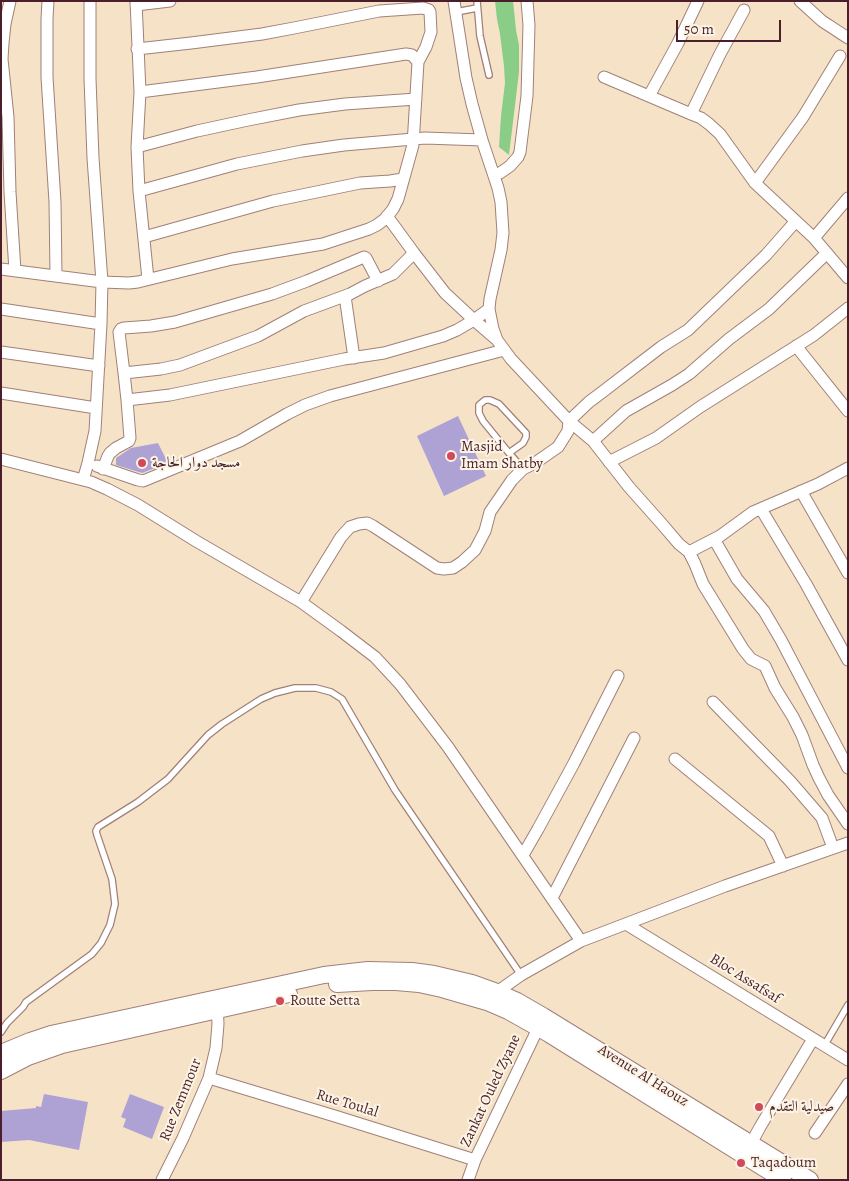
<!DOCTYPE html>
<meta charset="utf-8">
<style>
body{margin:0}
#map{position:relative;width:849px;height:1181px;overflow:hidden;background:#f6e2c7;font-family:Alegreya,serif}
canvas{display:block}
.frame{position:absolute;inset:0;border:2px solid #4a1f2b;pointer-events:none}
.scale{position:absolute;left:676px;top:20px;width:105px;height:22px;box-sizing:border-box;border:2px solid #4a1f2b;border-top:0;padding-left:6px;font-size:15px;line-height:18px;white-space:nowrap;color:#4a1f2b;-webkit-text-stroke:4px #fcf5e5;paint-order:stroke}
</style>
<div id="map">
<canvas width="849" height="1181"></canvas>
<div class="frame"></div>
<div class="scale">50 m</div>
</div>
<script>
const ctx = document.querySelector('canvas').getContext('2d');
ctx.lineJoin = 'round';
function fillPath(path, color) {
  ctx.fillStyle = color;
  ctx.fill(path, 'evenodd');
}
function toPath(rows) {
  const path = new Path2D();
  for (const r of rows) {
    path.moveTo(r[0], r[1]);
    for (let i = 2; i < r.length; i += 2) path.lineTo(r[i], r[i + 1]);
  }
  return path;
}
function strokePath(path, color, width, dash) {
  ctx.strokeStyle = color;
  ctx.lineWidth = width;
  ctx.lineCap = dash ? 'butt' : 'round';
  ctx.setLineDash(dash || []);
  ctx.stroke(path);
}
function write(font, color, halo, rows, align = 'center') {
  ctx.font = font + ' Alegreya,Amiri,serif';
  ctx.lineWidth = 4;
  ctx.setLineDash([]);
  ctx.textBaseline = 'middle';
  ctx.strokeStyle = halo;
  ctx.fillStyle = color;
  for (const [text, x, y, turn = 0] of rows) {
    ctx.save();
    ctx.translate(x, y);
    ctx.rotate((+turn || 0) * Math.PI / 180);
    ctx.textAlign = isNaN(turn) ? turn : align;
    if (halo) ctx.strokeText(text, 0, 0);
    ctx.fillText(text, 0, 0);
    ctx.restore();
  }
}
fillPath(toPath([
 [495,1,513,1,516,30,519,45,519,72,509,155,499,147,501,116,505,83,504,66,500,34,497,19]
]), '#8acd86');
fillPath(toPath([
 [458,416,486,476,444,496,417,436],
 [158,443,168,463,142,473,116,465,116,458,131,448],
 [44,1094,88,1102,79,1150,29,1140,1,1142,1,1111,36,1108,36,1106,41,1107],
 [130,1094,164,1107,152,1139,123,1127,126,1119,121,1117]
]), '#aea2d5');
const lane = toPath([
 [477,1,480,36,489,75],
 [456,12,477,8],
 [509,453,523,443,526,437,526,433,499,404,490,400,485,400,479,405,479,413,483,421,509,453,523,469],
 [1,1032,7,1023,23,1007,26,1002,92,954,101,943,110,925,115,904,112,879,97,835,96,831,98,827,138,802,168,779,208,735,222,724,261,699,275,693,295,688,316,688,331,692,342,699,395,790,521,975],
 [824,1046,848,1005]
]);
const street = toPath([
 [10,1,5,24,3,43,2,59,8,117,10,192,15,271],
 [48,1,47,19,47,77,55,202,56,276],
 [136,1,140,92,137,147,139,191,148,279],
 [454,1,466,78,472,104,482,140,498,188,501,202,503,233,501,250,490,299,489,309,493,329,497,340,511,359,569,421,593,441,629,487,661,523,679,544,689,552,695,564,703,584,743,649,751,659,765,666,775,688,793,717,802,735,813,765,819,778,828,795,848,824],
 [800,1,822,21,848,38],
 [136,5,170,1],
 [604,77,691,114,701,118,709,124,720,134,755,183,814,238,848,278],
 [140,92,257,77,406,54,412,55,418,62],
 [649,96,678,43,698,1],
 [691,114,720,54,744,10],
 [137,147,197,131,248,120,299,110,345,104,416,99],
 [494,174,500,173,510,166,518,157,520,152,527,96,529,25,527,1],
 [755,183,803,117,840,56],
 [139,191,237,164,302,151,344,145,425,138,482,140],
 [387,216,414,253,445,293,474,320,496,339],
 [144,237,273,201,360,183,390,181,403,179],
 [814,238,848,198],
 [1,269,102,282,129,283,138,282,232,259,323,244,369,229,377,225,385,219,393,209,398,199,413,145,418,62,426,47,431,32,430,12,429,10,423,8,379,11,294,28,262,34,191,43,137,49],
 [345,296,354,358],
 [1,309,101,324],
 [796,346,848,411],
 [1,352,99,366],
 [124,373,119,332,121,329,124,328,151,326,175,322,272,294,307,281,364,257,366,258,378,281],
 [1,393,96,408],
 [127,400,124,373,161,369,180,365,258,336,304,311,350,294,365,286,393,274,414,253],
 [593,441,626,411,672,385,689,374,729,339,769,309,827,253],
 [1,459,91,482,107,489,138,505,196,541,301,602,341,631,375,657,400,684,448,747,581,941],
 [609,462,656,438,700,407,814,335,848,308],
 [97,466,138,480,143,481,148,479,240,441,287,414,305,405,330,396,504,350],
 [103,469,108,456,110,453,116,448,129,441,130,438,127,400,170,395,344,359,384,353,443,336,457,330,474,320,489,309],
 [83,480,88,463,95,431,101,324,102,282,93,158,90,79,90,1],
 [801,491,848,573],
 [761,509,806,584,848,660],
 [714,539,737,579,764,611,781,640,848,768],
 [689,552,720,536,753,512,818,484,848,468],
 [301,602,341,537,350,527,359,524,367,523,373,526,437,568,444,569,453,568,462,562,475,550,485,531,490,512,512,480,523,469,535,463,558,447,568,431,569,421,589,402,601,393,661,347,688,330,766,255,796,221],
 [713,702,790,781,822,818,833,848],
 [675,759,769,836,783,866],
 [523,855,538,829,574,763,618,676],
 [552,898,634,738],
 [626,924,848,1060],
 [497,992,521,975,581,941,725,886,848,843],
 [209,1078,338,1117,475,1160],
 [815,1133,848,1084],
 [748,1149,760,1127,813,1039],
 [162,1180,183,1138,209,1078,216,1048,218,1024,217,1003],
 [468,1180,475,1160,541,1022]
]);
const secondary = toPath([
 [337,984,372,982,396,982,419,984,442,989,487,1002,508,1011,549,1034,783,1180],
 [1,1053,30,1041,51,1034,324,975,368,970,412,971,434,974,472,983,497,992,517,1001,543,1016,810,1180],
 [1,1071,28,1057,62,1045,289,994]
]);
strokePath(lane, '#a08079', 8);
strokePath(street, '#a08079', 13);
strokePath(secondary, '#a08079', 18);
strokePath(lane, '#fff', 5.5);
strokePath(street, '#fff', 11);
strokePath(secondary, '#fff', 16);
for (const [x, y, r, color] of [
 [451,456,5,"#d1495b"],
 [142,463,5,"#d1495b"],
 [280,1001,5,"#d1495b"],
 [759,1107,5,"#d1495b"],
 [741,1163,5,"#d1495b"]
]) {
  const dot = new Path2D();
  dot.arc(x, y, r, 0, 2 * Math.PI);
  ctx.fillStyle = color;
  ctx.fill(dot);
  strokePath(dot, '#fcf5e5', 2);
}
write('15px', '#4a1f2b', '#fcf5e5', [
 ["Masjid",461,447],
 ["Imam Shatby",461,464],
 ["مسجد دوار الحاجة",152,463],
 ["Route Setta",290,1001],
 ["صيدلية التقدم",769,1107],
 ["Taqadoum",751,1163]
], 'left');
write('15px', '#4a1f2b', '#fcf5e5', [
 ["Bloc Assafsaf",745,979,32],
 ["Avenue Al Haouz",643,1076,32],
 ["Zankat Ouled Zyane",491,1091,-65],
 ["Rue Zemmour",181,1100,-68],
 ["Rue Toulal",347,1104,17]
]);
</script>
